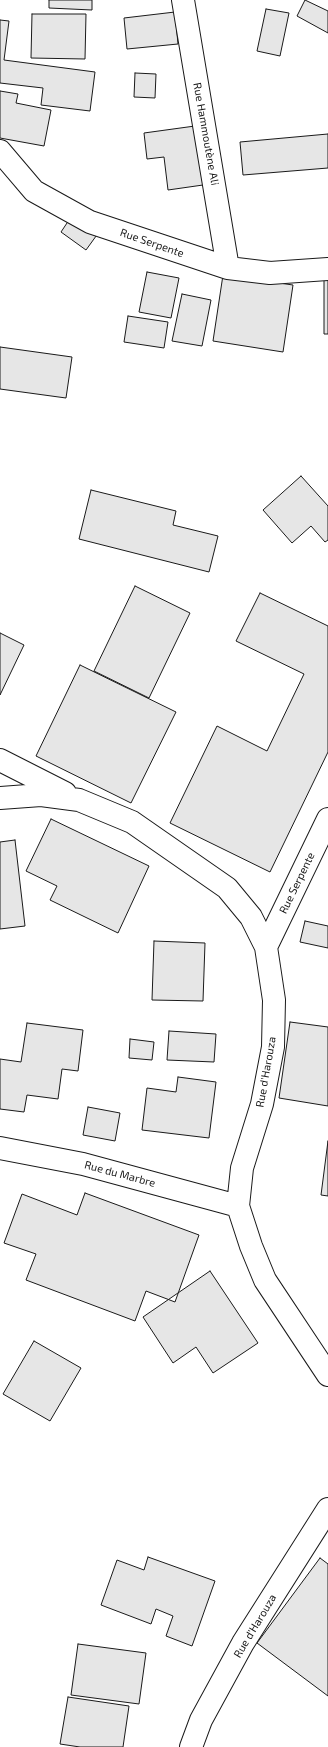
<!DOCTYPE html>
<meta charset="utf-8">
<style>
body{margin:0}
canvas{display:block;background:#fff}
</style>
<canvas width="328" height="1747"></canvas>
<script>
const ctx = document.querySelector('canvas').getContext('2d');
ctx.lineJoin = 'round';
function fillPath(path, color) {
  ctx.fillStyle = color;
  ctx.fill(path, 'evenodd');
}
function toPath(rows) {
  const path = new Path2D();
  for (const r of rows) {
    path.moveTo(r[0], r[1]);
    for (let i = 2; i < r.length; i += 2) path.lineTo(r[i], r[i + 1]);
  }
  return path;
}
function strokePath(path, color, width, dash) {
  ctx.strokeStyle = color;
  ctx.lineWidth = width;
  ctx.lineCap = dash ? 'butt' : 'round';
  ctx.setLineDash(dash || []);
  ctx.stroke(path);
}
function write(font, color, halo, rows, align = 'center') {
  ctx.font = font + ' "Exo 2",sans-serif';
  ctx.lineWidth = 3;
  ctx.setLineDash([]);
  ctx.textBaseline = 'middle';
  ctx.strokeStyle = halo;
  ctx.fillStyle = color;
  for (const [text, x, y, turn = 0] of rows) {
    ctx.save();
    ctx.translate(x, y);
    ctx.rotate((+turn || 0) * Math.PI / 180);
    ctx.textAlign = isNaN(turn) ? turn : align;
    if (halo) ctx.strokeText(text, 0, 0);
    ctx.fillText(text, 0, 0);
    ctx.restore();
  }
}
const building = toPath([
 [49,0,92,0,92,10,49,8,49,0],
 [305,0,328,11,328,33,297,16,305,0],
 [266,9,289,13,280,56,257,51,266,9],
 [175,12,178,44,127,49,124,18,175,12],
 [32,14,86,14,85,59,31,58,32,14],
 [0,20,9,21,4,60,95,72,90,111,41,105,43,88,0,83,0,20],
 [135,73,156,74,155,98,134,97,135,73],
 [0,91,18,94,16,103,51,110,44,146,0,138,0,91],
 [195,126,203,185,168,190,164,157,147,159,144,133,195,126],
 [328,134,328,168,243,175,240,142,328,134],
 [73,214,99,232,86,250,61,232,73,214],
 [147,272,179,278,171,318,139,312,147,272],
 [223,275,293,285,283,352,213,341,223,275],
 [324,279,328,279,328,334,324,334,324,279],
 [182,294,211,300,202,346,172,341,182,294],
 [128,316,168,322,164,348,124,342,128,316],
 [0,347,72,357,66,398,0,389,0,347],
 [301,476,328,506,328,540,325,542,311,526,292,543,263,510,301,476],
 [91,490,176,511,173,525,218,536,209,572,79,539,91,490],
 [135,586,190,613,149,698,94,671,135,586],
 [260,593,328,626,328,752,270,872,170,823,217,726,267,751,304,674,236,641,260,593],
 [0,633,24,645,0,695,0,633],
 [80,665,176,712,131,803,36,756,80,665],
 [51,819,149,866,118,933,50,900,57,886,26,871,51,819],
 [15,840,25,926,0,929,0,842,15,840],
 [305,921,328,926,328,948,300,942,305,921],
 [154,941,205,943,203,1001,152,1000,154,941],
 [290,1022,328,1027,328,1106,279,1098,290,1022],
 [27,1023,83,1030,78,1071,62,1069,58,1099,27,1095,24,1112,0,1109,0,1059,21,1062,27,1023],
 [169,1031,216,1034,214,1062,167,1060,169,1031],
 [130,1039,154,1042,152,1060,129,1058,130,1039],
 [178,1077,216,1082,209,1138,142,1130,147,1088,176,1092,178,1077],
 [88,1107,120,1113,115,1141,83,1135,88,1107],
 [328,1141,328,1196,321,1195,328,1141],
 [85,1193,199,1235,175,1302,146,1291,135,1321,26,1280,36,1254,4,1243,22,1194,77,1215,85,1193],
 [210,1271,258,1343,213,1373,196,1347,173,1363,143,1317,210,1271],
 [34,1341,81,1368,50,1421,3,1394,34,1341],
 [148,1557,215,1581,192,1646,166,1636,173,1616,156,1609,151,1624,101,1605,117,1560,144,1570,148,1557],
 [320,1558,328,1564,328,1696,257,1643,320,1558],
 [78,1644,146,1653,139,1704,71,1695,78,1644],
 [68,1697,129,1706,123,1747,80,1747,60,1744,68,1697]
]);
fillPath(building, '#e6e6e6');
strokePath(building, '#1a1a1a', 1);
const street = toPath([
 [183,0,228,268],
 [0,151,34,191,90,222,228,268,270,273,328,269],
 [0,760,65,793],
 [0,798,41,795,79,800,132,822,227,888,251,917,266,947,274,1000,273,1047,262,1104,242,1168,238,1206,251,1246,265,1280,328,1375],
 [266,947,328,819],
 [0,1148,83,1164,238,1206],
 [191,1747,201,1720,243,1643,328,1509]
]);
strokePath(street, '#1a1a1a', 24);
strokePath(street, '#fff', 22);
write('11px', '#1a1a1a', '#fff', [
 ["Rue Hammoutène Ali",206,134,80],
 ["Rue Serpente",152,243,19],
 ["Rue Serpente",297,883,-64],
 ["Rue d'Harouza",266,1072,-80],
 ["Rue du Marbre",120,1174,15],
 ["Rue d'Harouza",255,1626,-59]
]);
</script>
